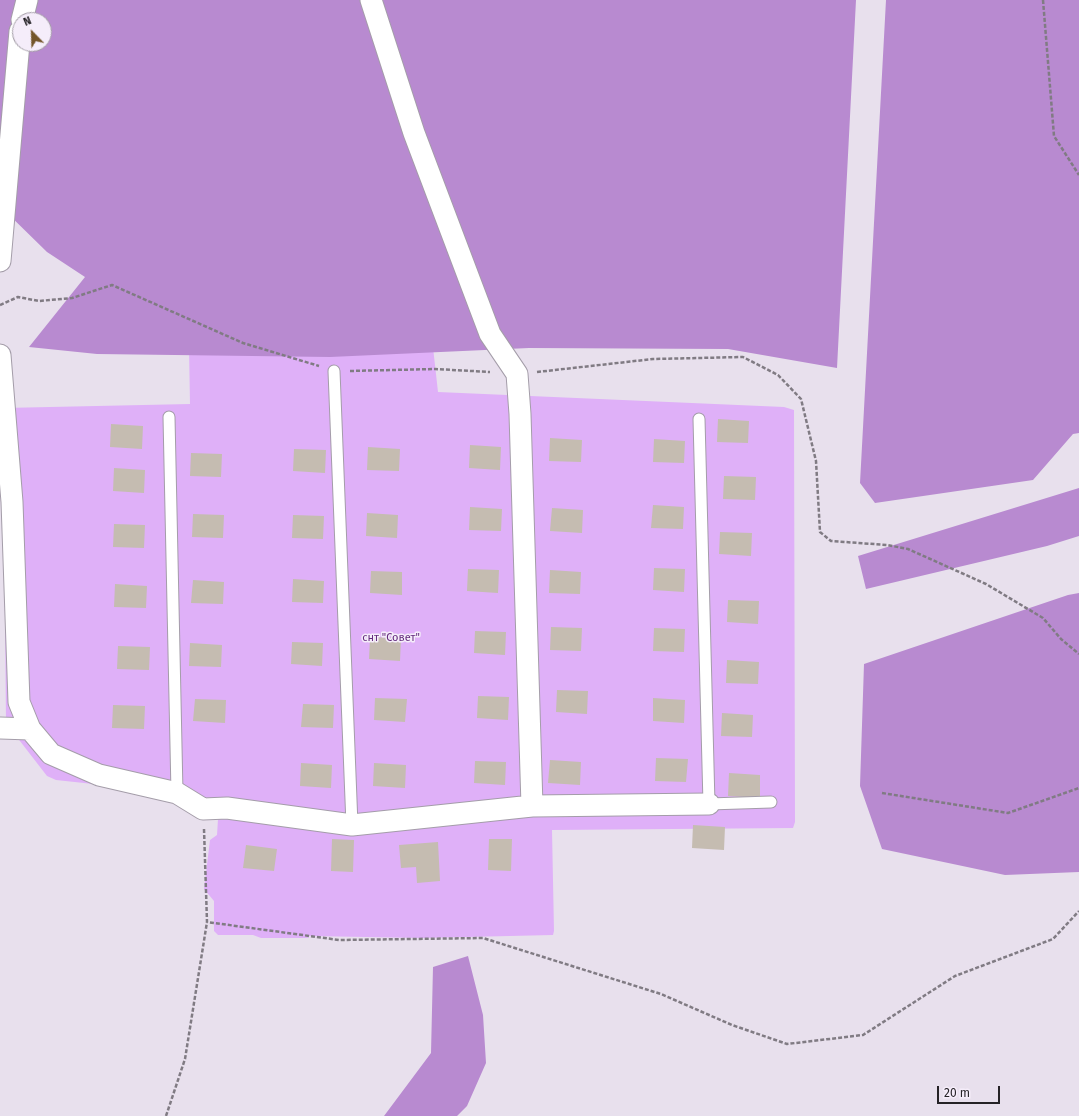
<!DOCTYPE html>
<meta charset="utf-8">
<style>
body{margin:0}
#map{position:relative;width:1079px;height:1116px;overflow:hidden;background:#e8e0ed;font-family:"Fira Sans",sans-serif}
canvas{display:block}
.north{position:absolute;left:12px;top:12px;width:40px;height:40px;box-sizing:border-box;background:#f5edfa;border:1px solid #a29ca5;border-radius:50%;rotate:337deg;font-size:11px;font-weight:700;line-height:16px;text-align:center;color:#252226}
.north::after{content:'';display:block;margin:auto;width:14px;height:18px;background:#74562a;clip-path:polygon(50% 0,100% 100%,50% 72%,0 100%)}
.scale{position:absolute;left:937px;top:1086px;width:63px;height:18px;box-sizing:border-box;border:2px solid #252226;border-top:0;padding-left:5px;font-size:12px;line-height:14px;white-space:nowrap;color:#252226;-webkit-text-stroke:3px #f5edfa;paint-order:stroke}
</style>
<div id="map">
<canvas width="1079" height="1116"></canvas>
<div class="north">N</div>
<div class="scale">20 m</div>
</div>
<script>
const ctx = document.querySelector('canvas').getContext('2d');
ctx.lineJoin = 'round';
function fillPath(path, color) {
  ctx.fillStyle = color;
  ctx.fill(path, 'evenodd');
}
function toPath(rows) {
  const path = new Path2D();
  for (const r of rows) {
    path.moveTo(r[0], r[1]);
    for (let i = 2; i < r.length; i += 2) path.lineTo(r[i], r[i + 1]);
  }
  return path;
}
function strokePath(path, color, width, dash) {
  ctx.strokeStyle = color;
  ctx.lineWidth = width;
  ctx.lineCap = dash ? 'butt' : 'round';
  ctx.setLineDash(dash || []);
  ctx.stroke(path);
}
function write(font, color, halo, rows, align = 'center') {
  ctx.font = font + ' "Fira Sans",sans-serif';
  ctx.lineWidth = 3;
  ctx.setLineDash([]);
  ctx.textBaseline = 'middle';
  ctx.strokeStyle = halo;
  ctx.fillStyle = color;
  for (const [text, x, y, turn = 0] of rows) {
    ctx.save();
    ctx.translate(x, y);
    ctx.rotate((+turn || 0) * Math.PI / 180);
    ctx.textAlign = isNaN(turn) ? turn : align;
    if (halo) ctx.strokeText(text, 0, 0);
    ctx.fillText(text, 0, 0);
    ctx.restore();
  }
}
fillPath(toPath([
 [418,213,438,392,784,407,794,410,795,822,793,828,552,830,554,931,553,935,423,938,309,936,308,938,261,938,253,935,218,935,214,931,214,901,204,889,210,840,217,835,218,819,177,793,56,780,47,776,6,723,3,408,190,404,187,233]
]), '#dfb0f8');
fillPath(toPath([
 [0,0,856,0,837,368,728,349,529,348,330,357,97,354,29,347,85,277,47,252,0,206],
 [20,20,44,20,44,44,20,44],
 [886,0,1079,0,1079,433,1073,434,1033,480,875,503,860,483],
 [1079,488,1079,536,1047,546,866,589,858,556],
 [1079,593,1079,872,1005,875,882,849,860,786,864,664,1068,595],
 [468,956,483,1015,486,1063,467,1106,457,1116,384,1116,431,1053,433,967]
]), '#b88ad0');
fillPath(toPath([
 [718,419,749,421,748,443,717,442],
 [111,424,143,426,142,449,110,447],
 [550,438,582,440,581,462,549,461],
 [654,439,685,441,684,463,653,462],
 [470,445,501,447,500,470,469,468],
 [368,447,400,449,399,471,367,470],
 [294,449,326,450,325,473,293,471],
 [191,453,222,454,221,477,190,476],
 [114,468,145,470,144,493,113,491],
 [724,476,756,477,755,500,723,499],
 [653,505,684,507,683,529,651,528],
 [470,507,502,509,501,531,469,530],
 [552,508,583,510,582,533,550,531],
 [367,513,398,515,397,538,366,536],
 [193,514,224,515,223,538,192,537],
 [293,515,324,516,323,539,292,538],
 [114,524,145,525,144,548,113,547],
 [720,532,752,533,751,556,719,554],
 [654,568,685,569,684,592,653,590],
 [468,569,499,570,498,593,467,591],
 [550,570,581,572,580,594,549,593],
 [371,571,402,572,402,595,370,593],
 [293,579,324,581,323,603,292,602],
 [193,580,224,582,223,604,191,603],
 [115,584,147,586,146,608,114,607],
 [728,600,759,601,758,624,727,622],
 [551,627,582,628,581,651,550,650],
 [654,628,685,629,684,652,653,651],
 [475,631,506,632,505,655,474,653],
 [370,637,401,638,400,661,369,659],
 [292,642,323,643,322,666,291,664],
 [190,643,222,645,221,667,189,666],
 [118,646,150,647,149,670,117,669],
 [727,660,759,662,758,684,726,683],
 [557,690,588,691,587,714,556,712],
 [478,696,509,697,508,720,477,718],
 [375,698,407,699,405,722,374,720],
 [653,698,685,700,684,723,653,721],
 [195,699,226,700,225,723,193,721],
 [303,704,334,705,333,728,301,727],
 [113,705,145,706,144,729,112,728],
 [722,713,753,715,752,737,721,736],
 [656,758,688,759,686,782,655,781],
 [550,760,581,762,580,785,548,783],
 [475,761,506,762,505,785,474,783],
 [301,763,332,765,331,788,300,786],
 [374,763,406,765,405,788,373,786],
 [729,773,760,775,760,798,728,796],
 [693,825,725,827,724,850,692,848],
 [332,839,354,840,353,872,331,871],
 [489,839,512,839,511,871,488,870],
 [438,842,440,881,417,883,416,867,401,868,399,845],
 [246,845,277,849,274,871,243,868]
]), '#c5bcb1');
const lane = toPath([
 [334,371,352,825],
 [169,417,177,793],
 [699,419,709,804,771,802]
]);
const street = toPath([
 [371,0,414,133,490,334,517,374,520,414,532,806],
 [22,20,27,0],
 [0,261,20,31],
 [0,355,12,502,19,702,30,729,51,754,99,775,177,793,203,809,227,808,352,825,532,806,709,804],
 [0,728,30,729]
]);
strokePath(lane, '#a49da9', 13);
strokePath(street, '#a49da9', 23);
strokePath(toPath([
 [1043,0,1054,136,1079,175],
 [0,305,18,297,39,301,72,298,112,285,243,343,319,366],
 [350,371,435,369,490,372],
 [537,372,653,359,743,357,778,375,801,399,816,461,820,532,831,541,887,545,908,549,986,584,1043,618,1061,639,1079,654],
 [882,793,1008,813,1079,788],
 [204,829,207,922,339,940,483,938,661,994,732,1025,787,1044,863,1035,955,976,1053,939,1079,911],
 [166,1116,185,1059,207,922]
]), '#807b83', 2.5, [4, 2]);
strokePath(lane, '#fff', 11);
strokePath(street, '#fff', 21);
write('11px', '#642b7e', '#f5edfa', [
 ["снт \"Совет\"",391,638]
]);
</script>
